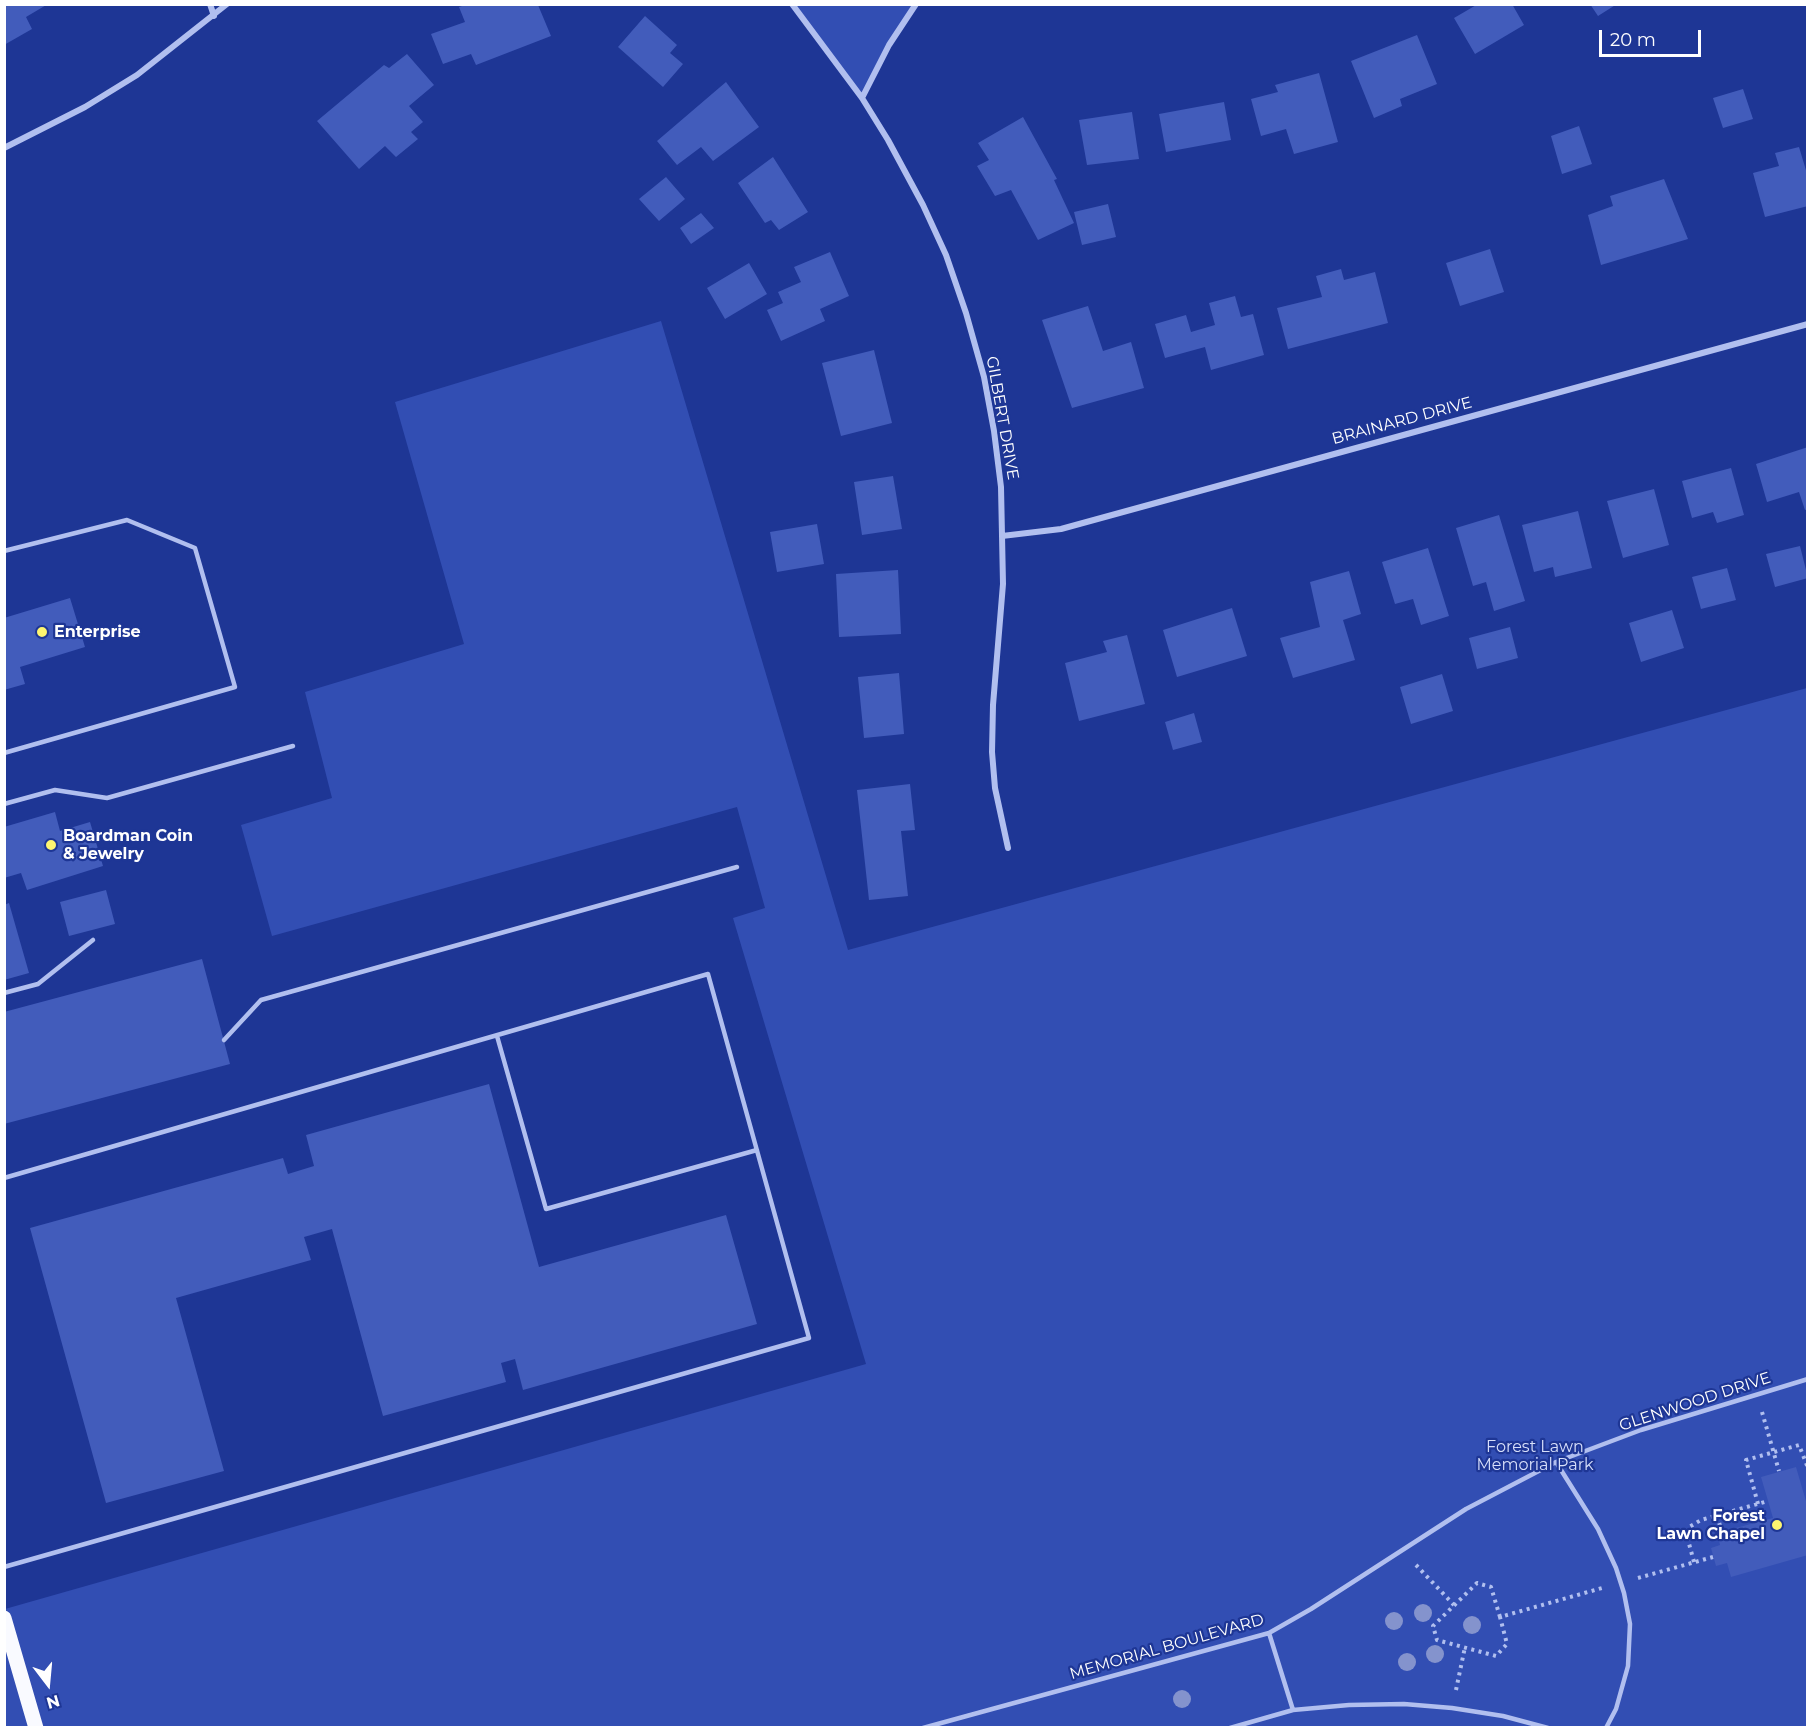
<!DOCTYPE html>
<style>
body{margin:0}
#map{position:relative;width:1812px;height:1732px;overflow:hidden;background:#1e3695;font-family:Montserrat,sans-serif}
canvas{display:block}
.frame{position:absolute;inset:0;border:6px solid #fff;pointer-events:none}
.north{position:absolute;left:18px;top:1654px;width:60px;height:60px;-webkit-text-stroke:4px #1e3695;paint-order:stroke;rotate:164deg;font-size:16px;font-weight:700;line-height:24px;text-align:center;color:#fff}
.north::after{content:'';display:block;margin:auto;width:21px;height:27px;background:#fff;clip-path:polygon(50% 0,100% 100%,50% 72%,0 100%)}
.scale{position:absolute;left:1599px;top:30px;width:102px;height:27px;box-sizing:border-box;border:3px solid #fff;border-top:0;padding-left:8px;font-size:18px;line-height:21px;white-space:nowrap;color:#fff;-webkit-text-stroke:4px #1e3695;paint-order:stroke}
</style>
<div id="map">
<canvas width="1812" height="1732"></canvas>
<div class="frame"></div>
<div class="north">N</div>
<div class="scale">20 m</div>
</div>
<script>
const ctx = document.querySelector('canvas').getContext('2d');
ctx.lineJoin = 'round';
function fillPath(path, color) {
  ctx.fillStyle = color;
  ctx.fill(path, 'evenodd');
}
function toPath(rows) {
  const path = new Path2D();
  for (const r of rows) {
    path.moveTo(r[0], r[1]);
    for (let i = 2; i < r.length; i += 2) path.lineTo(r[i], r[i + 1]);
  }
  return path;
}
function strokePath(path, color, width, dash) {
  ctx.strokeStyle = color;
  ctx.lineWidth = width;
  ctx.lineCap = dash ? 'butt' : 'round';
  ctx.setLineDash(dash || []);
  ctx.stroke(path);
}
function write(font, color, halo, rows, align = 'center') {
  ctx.font = font + ' Montserrat,sans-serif';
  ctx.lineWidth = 4.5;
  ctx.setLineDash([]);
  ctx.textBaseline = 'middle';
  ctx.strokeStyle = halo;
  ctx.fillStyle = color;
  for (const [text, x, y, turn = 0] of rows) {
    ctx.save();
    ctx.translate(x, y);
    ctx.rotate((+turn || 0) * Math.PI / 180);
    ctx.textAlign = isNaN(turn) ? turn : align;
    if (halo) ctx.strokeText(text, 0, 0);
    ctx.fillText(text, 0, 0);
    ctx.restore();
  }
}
fillPath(toPath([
 [792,5,916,5,889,45,862,98],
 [661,321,848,950,1807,688,1807,1727,5,1728,5,1609,866,1364,733,918,765,908,737,807,272,936,241,825,332,798,305,692,464,644,395,402]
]), '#324eb3');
fillPath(toPath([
 [4,4,48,4,26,17,32,29,4,45],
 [1478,4,1512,4,1524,25,1475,54,1454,18],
 [1590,4,1617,4,1598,16],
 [465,5,538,5,551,36,476,65,471,54,443,64,431,34,465,22,459,7],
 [645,16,677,45,670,53,683,64,663,87,618,47],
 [1417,35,1437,84,1400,99,1402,106,1374,118,1351,61],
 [407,54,434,85,409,106,423,122,411,132,418,139,396,157,385,146,359,169,317,121,384,65,389,68],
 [1319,73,1338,142,1294,154,1286,129,1261,136,1251,99,1278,92,1275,85],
 [726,82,759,127,713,161,701,147,677,165,657,141],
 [1743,89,1753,119,1723,128,1713,98],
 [1224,102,1231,140,1166,152,1159,114],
 [1132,112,1139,159,1087,165,1079,120],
 [1023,117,1057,179,1054,180,1074,223,1038,240,1011,190,995,196,977,166,989,160,978,143],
 [1579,126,1592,164,1562,174,1551,136],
 [1799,147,1808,177,1808,206,1765,217,1753,173,1779,166,1775,153],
 [773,157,808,212,779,230,771,220,765,223,738,183],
 [666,177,685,199,659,221,639,199],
 [1664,179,1688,239,1601,265,1588,215,1613,206,1610,196],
 [1108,204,1116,237,1082,245,1074,212],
 [701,213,714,228,691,244,680,228],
 [1490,249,1504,292,1460,306,1446,263],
 [830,252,849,296,820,309,825,321,781,341,767,310,783,303,778,292,801,282,794,267],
 [749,263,767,294,725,319,707,288],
 [1341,269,1344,280,1375,272,1388,323,1288,349,1277,308,1322,297,1316,276],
 [1235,296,1241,317,1253,314,1264,355,1211,370,1205,347,1165,358,1155,324,1186,315,1191,332,1215,325,1209,303],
 [1088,306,1103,351,1131,342,1144,388,1072,408,1042,320],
 [874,350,892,423,841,436,822,363],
 [1808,447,1808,509,1805,510,1799,492,1767,502,1756,464],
 [1731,468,1744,515,1717,523,1713,512,1692,518,1682,481],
 [893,476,902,529,862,535,854,482],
 [1654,489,1669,545,1623,558,1607,501],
 [1578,511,1592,568,1555,577,1553,567,1534,572,1522,525],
 [1499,515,1525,601,1494,611,1486,582,1473,586,1456,528],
 [817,524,824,564,777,572,770,532],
 [1800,546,1808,578,1775,587,1766,554],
 [1428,548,1449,616,1421,625,1413,599,1395,604,1382,562],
 [1727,568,1736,600,1701,609,1692,577],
 [898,570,901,634,839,637,836,574],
 [1349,571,1361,614,1343,620,1355,660,1293,678,1280,638,1320,627,1310,582],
 [70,598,85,647,20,667,25,684,4,690,4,618],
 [1232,608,1247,656,1177,677,1163,630],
 [1672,610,1684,648,1641,662,1629,623],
 [1510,627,1518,658,1477,669,1469,638],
 [1127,635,1145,704,1079,721,1065,663,1107,652,1103,641],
 [899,673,904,734,864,738,858,677],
 [1442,674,1453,711,1411,724,1400,687],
 [1194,713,1202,742,1173,750,1165,722],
 [910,784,915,830,901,831,908,896,869,900,857,790],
 [55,812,60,831,90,822,103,866,27,890,21,873,4,878,4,827],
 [106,890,115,924,69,936,60,902],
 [9,903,29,973,4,980,4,905],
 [202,959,230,1064,4,1124,4,1012],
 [489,1084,539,1267,726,1215,757,1324,523,1390,515,1359,501,1363,506,1382,383,1416,332,1229,304,1237,311,1260,176,1298,224,1471,106,1503,30,1228,283,1158,288,1174,314,1166,306,1135],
 [1796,1467,1808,1508,1808,1555,1731,1577,1727,1563,1716,1566,1711,1548,1720,1545,1717,1533,1773,1518,1761,1477]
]), '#425cbb');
strokePath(toPath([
 [1762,1412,1779,1471],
 [1758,1504,1746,1460,1799,1445,1808,1468],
 [1717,1516,1722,1532],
 [1694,1562,1688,1540,1689,1527,1701,1520,1768,1501],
 [1416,1565,1454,1605],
 [1638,1578,1713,1557],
 [1500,1617,1491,1587,1477,1583,1433,1626,1437,1640,1496,1656,1507,1644,1500,1617,1602,1588],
 [1456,1690,1465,1647]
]), '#b1bfef', 4, [3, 4.5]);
strokePath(toPath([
 [4,551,127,520,195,548,235,687,4,753],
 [4,804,55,790,107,798,293,746],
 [4,993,38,984,93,940],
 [497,1036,546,1209,757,1150],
 [224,1040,261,1000,737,867],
 [4,1178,708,974,809,1338,4,1567],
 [1556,1462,1598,1529,1616,1568,1624,1593,1630,1624,1628,1666,1616,1709,1606,1728],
 [1269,1633,1293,1710],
 [923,1728,1269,1633,1311,1609,1466,1509,1556,1462,1641,1430,1808,1379],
 [1230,1728,1293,1710,1349,1705,1404,1704,1452,1708,1503,1716,1548,1728]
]), '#b1bfef', 4.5);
strokePath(toPath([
 [210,4,214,16],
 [792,4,862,98,888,140,923,205,946,255,966,313,984,377,994,431,1001,487,1003,584,993,705,992,752,995,788,1008,848],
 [862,98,889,45,916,4],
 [4,148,85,107,137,75,227,4],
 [1002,536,1061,529,1808,324]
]), '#b1bfef', 6);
strokePath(toPath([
 [4,1618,36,1728]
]), '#f9faff', 15);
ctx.fillStyle = '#8493cd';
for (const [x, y] of [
 [1423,1613],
 [1394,1621],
 [1472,1625],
 [1435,1654],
 [1407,1662],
 [1182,1699]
]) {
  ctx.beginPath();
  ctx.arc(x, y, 9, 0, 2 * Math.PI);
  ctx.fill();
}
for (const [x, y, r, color] of [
 [42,632,6,"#fef570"],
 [51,845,6,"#fef570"],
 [1777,1525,6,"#fef570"]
]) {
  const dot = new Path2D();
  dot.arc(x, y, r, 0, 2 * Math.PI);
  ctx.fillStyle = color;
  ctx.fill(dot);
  strokePath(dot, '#1e3695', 2);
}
write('16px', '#fff', '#1e3695', [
 ["GILBERT DRIVE",1002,418,80],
 ["BRAINARD DRIVE",1402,421,-15],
 ["GLENWOOD DRIVE",1695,1402,-18],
 ["MEMORIAL BOULEVARD",1167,1647,-16]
]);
write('bold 16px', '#fff', '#1e3695', [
 ["Enterprise",54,632],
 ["Boardman Coin",63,836],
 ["& Jewelry",63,854],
 ["Forest",1765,1516,"right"],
 ["Lawn Chapel",1765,1534,"right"]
], 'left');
write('16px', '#d7dffa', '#1e3695', [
 ["Forest Lawn",1535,1447],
 ["Memorial Park",1535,1465]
]);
</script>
